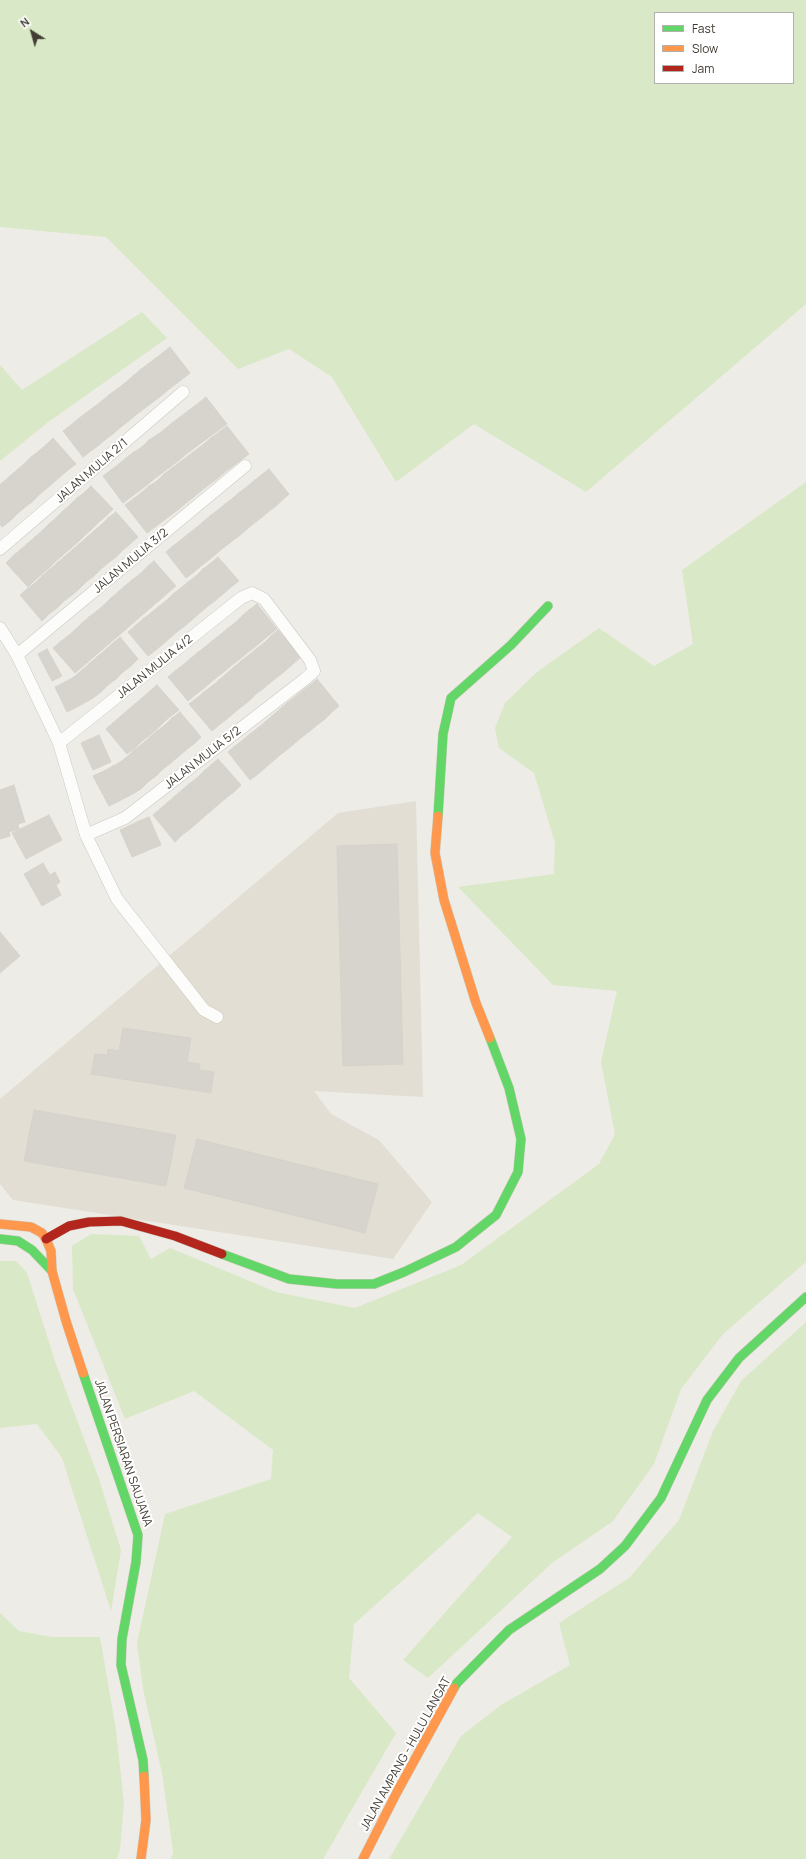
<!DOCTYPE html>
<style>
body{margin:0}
#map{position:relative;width:806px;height:1859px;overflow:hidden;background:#eeece6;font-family:Manrope,sans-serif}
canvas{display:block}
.legend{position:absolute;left:654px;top:12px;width:140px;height:72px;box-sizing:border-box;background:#fff;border:1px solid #b3b1ad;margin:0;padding:5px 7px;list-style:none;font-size:12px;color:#423d33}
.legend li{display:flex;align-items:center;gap:8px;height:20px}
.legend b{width:20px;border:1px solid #b3b1ad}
.north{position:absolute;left:12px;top:12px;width:40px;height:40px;-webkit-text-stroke:3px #fff;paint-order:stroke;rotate:323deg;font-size:11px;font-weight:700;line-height:16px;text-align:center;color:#423d33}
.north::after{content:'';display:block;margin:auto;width:14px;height:18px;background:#423d33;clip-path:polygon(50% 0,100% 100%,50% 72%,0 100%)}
</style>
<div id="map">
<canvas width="806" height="1859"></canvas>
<ul class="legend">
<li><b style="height:5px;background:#63d668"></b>Fast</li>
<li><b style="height:5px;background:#ff974d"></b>Slow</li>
<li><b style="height:5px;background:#b3261e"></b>Jam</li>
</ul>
<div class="north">N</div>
</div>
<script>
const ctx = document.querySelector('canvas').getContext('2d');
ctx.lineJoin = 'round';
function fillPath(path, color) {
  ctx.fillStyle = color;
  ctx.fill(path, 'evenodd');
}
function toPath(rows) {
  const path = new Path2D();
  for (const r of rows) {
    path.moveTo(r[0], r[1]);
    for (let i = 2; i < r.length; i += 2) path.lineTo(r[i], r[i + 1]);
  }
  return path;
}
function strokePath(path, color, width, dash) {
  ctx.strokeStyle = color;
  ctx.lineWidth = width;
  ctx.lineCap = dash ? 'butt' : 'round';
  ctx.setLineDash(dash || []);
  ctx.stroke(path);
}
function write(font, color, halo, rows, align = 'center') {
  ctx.font = font + ' Manrope,sans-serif';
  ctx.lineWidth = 4;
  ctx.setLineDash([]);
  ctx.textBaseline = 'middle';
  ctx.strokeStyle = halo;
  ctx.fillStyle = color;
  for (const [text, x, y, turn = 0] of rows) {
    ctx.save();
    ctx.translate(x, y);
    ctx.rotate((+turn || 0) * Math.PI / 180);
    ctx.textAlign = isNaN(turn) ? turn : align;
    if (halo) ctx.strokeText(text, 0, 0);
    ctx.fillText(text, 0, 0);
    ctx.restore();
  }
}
fillPath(toPath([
 [416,801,423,1097,314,1091,331,1114,379,1140,432,1202,393,1259,13,1200,0,1184,0,1099,338,813]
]), '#e2ded3');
fillPath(toPath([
 [0,0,806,0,806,304,586,492,474,424,396,482,332,377,289,349,238,369,106,237,0,227],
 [655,13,793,13,793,83,655,83],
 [142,312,167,338,47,423,0,461,0,365,22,390],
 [806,482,806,1262,723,1334,681,1389,654,1464,613,1521,552,1563,428,1678,403,1660,512,1537,478,1513,354,1624,349,1678,396,1733,323,1859,171,1859,173,1852,162,1773,143,1689,137,1643,165,1514,271,1479,273,1450,194,1391,125,1419,73,1289,72,1246,91,1234,139,1236,151,1259,170,1248,276,1292,355,1308,461,1265,599,1164,615,1134,601,1062,617,991,553,985,458,887,554,874,555,843,534,773,499,748,495,728,505,703,537,672,599,628,654,666,693,644,682,570],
 [0,1261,16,1261,27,1273,56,1364,99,1479,121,1550,111,1611,62,1458,37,1424,0,1428],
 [806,1322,806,1859,389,1859,461,1736,501,1705,570,1665,559,1623,629,1578,679,1520,713,1431,741,1381],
 [0,1613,19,1631,52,1637,100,1637,116,1730,124,1804,120,1849,117,1859,0,1859]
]), '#d9e8c6');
const building = toPath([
 [170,347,190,373,176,384,156,358,170,347],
 [156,358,176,384,168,390,148,364,156,358],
 [148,364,168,390,161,396,140,370,148,364],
 [140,370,161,396,153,402,133,376,140,370],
 [133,376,153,402,145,408,125,383,133,376],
 [125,383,145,408,137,414,117,389,125,383],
 [117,389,137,414,130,420,109,395,117,389],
 [109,395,130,420,122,426,102,401,109,395],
 [206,397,227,424,216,432,196,405,206,397],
 [102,401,122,426,114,433,94,407,102,401],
 [196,405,216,432,208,438,188,411,196,405],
 [94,407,114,433,106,439,86,413,94,407],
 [188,411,208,438,201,443,180,417,188,411],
 [86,413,106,439,99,445,78,419,86,413],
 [180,417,201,443,193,449,172,423,180,417],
 [78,419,99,445,91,451,71,425,78,419],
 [172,423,193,449,185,455,165,429,172,423],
 [71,425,91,451,83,457,63,431,71,425],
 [227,426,249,454,241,460,219,432,227,426],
 [165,429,185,455,178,461,157,435,165,429],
 [219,432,241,460,233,466,211,438,219,432],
 [157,435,178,461,170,467,149,440,157,435],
 [53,438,76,464,68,470,46,445,53,438],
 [211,438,233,466,225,472,204,444,211,438],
 [149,440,170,467,162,473,142,447,149,440],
 [204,444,225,472,218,478,196,450,204,444],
 [46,445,68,470,61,476,39,451,46,445],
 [142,447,162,473,154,479,134,452,142,447],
 [196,450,218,478,210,484,188,456,196,450],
 [39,451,61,476,53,483,31,457,39,451],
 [134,452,154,479,147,485,126,458,134,452],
 [188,456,210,484,202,490,180,462,188,456],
 [31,457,53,483,46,489,24,464,31,457],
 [126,458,147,485,139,491,119,464,126,458],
 [180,462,202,490,194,497,172,468,180,462],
 [24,464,46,489,39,495,17,470,24,464],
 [119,464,139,491,131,497,111,470,119,464],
 [172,468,194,497,186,503,164,474,172,468],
 [269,469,289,494,276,506,255,480,269,469],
 [17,470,39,495,32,502,10,476,17,470],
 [111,470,131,497,123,503,103,476,111,470],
 [164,474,186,503,179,509,157,481,164,474],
 [10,476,32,502,24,508,2,483,10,476],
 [255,480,276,506,268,512,248,486,255,480],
 [157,481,179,509,171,515,149,486,157,481],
 [2,483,24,508,17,514,0,495,0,485,2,483],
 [91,486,113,509,106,516,85,492,91,486],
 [149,486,171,515,163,521,141,493,149,486],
 [248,486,268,512,261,518,240,492,248,486],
 [85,492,106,516,99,522,77,498,85,492],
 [240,492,261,518,253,524,233,498,240,492],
 [141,493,163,521,155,527,133,499,141,493],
 [0,495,17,514,10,521,0,510,0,495],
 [77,498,99,522,92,529,70,505,77,498],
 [233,498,253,524,246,530,225,504,233,498],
 [133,499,155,527,147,533,125,505,133,499],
 [225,504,246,530,239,536,218,510,225,504],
 [70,505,92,529,85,535,63,511,70,505],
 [0,510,10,521,2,527,0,524,0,510],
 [218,510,239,536,231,542,210,516,218,510],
 [63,511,85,535,78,542,56,518,63,511],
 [116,512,138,537,130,544,108,518,116,512],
 [210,516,231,542,223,548,203,522,210,516],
 [56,518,78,542,71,548,49,524,56,518],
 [108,518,130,544,123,550,101,525,108,518],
 [203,522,223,548,216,554,196,528,203,522],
 [49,524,71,548,63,555,42,531,49,524],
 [101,525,123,550,116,557,94,531,101,525],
 [196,528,216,554,209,560,188,534,196,528],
 [42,531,63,555,56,561,35,537,42,531],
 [94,531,116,557,108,563,86,538,94,531],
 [188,534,209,560,201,566,181,540,188,534],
 [35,537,56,561,49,568,27,544,35,537],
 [86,538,108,563,101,569,79,544,86,538],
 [181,540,201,566,194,572,173,546,181,540],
 [27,544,49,568,42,574,20,550,27,544],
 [79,544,101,569,94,576,72,550,79,544],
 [173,546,194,572,186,578,166,552,173,546],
 [20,550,42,574,35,580,13,556,20,550],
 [72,550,94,576,86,582,64,557,72,550],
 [13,556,35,580,28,587,6,563,13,556],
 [64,557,86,582,79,589,57,563,64,557],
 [218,557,239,581,231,587,211,563,218,557],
 [154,561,176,586,169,592,147,567,154,561],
 [57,563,79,589,72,595,49,570,57,563],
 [211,563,231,587,223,594,203,569,211,563],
 [147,567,169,592,161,599,140,574,147,567],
 [203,569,223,594,216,600,196,576,203,569],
 [49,570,72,595,64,601,42,576,49,570],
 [140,574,161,599,154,605,132,580,140,574],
 [42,576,64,601,57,608,35,583,42,576],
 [196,576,216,600,208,606,188,582,196,576],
 [132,580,154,605,147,611,125,586,132,580],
 [188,582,208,606,201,612,181,588,188,582],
 [35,583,57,608,49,614,27,589,35,583],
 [125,586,147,611,140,617,118,592,125,586],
 [181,588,201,612,193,619,173,594,181,588],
 [27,589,49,614,42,621,20,595,27,589],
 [118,592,140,617,133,623,111,598,118,592],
 [173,594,193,619,186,625,166,601,173,594],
 [111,598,133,623,125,630,104,605,111,598],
 [166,601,186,625,178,631,158,607,166,601],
 [257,604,277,629,269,635,249,610,257,604],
 [104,605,125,630,118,636,97,611,104,605],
 [158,607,178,631,171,637,151,613,158,607],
 [249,610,269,635,262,641,242,616,249,610],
 [97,611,118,636,111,642,89,617,97,611],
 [151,613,171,637,163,644,143,619,151,613],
 [242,616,262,641,255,647,235,623,242,616],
 [89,617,111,642,104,648,82,623,89,617],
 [143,619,163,644,156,650,135,626,143,619],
 [82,623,104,648,97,654,75,630,82,623],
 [235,623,255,647,247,653,227,629,235,623],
 [135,626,156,650,148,656,128,632,135,626],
 [227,629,247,653,240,659,220,635,227,629],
 [75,630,97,654,89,661,68,636,75,630],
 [278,630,301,657,293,664,271,636,278,630],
 [220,635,240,659,232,665,212,641,220,635],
 [68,636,89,661,82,667,60,642,68,636],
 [271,636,293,664,286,670,264,643,271,636],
 [120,637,138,659,131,666,112,644,120,637],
 [212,641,232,665,225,671,205,647,212,641],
 [60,642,82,667,75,673,53,648,60,642],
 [264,643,286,670,279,676,256,649,264,643],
 [112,644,131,666,123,672,104,651,112,644],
 [205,647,225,671,217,677,197,653,205,647],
 [47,649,62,676,52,681,38,654,47,649],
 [256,649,279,676,271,682,249,655,256,649],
 [104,651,123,672,116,679,97,657,104,651],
 [197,653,217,677,210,683,190,659,197,653],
 [249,655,271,682,264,688,241,661,249,655],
 [97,657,116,679,108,685,89,664,97,657],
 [190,659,210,683,203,689,183,665,190,659],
 [241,661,264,688,256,694,234,667,241,661],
 [89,664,108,685,101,692,82,670,89,664],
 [183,665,203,689,195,695,175,671,183,665],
 [234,667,256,694,249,701,226,674,234,667],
 [82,670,101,692,93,698,74,677,82,670],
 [175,671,195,695,188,701,168,677,175,671],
 [226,674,249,701,241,707,219,680,226,674],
 [74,677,93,698,77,707,65,682,74,677],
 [317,679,339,706,332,712,310,685,317,679],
 [219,680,241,707,234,713,212,686,219,680],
 [65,682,77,707,67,712,55,687,65,682],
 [157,685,179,710,171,716,150,691,157,685],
 [310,685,332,712,325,719,302,691,310,685],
 [212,686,234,713,227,719,204,692,212,686],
 [150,691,171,716,164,722,142,698,150,691],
 [302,691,325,719,317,725,295,697,302,691],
 [204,692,227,719,219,725,197,698,204,692],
 [295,697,317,725,310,731,287,703,295,697],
 [142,698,164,722,157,729,135,704,142,698],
 [197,698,219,725,212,731,189,704,197,698],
 [287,703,310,731,302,737,280,709,287,703],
 [135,704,157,729,150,735,128,710,135,704],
 [280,709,302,737,295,743,272,716,280,709],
 [128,710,150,735,142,741,121,716,128,710],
 [180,712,201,737,194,744,172,718,180,712],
 [121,716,142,741,135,748,113,723,121,716],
 [272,716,295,743,288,749,265,722,272,716],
 [172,718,194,744,186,750,165,725,172,718],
 [265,722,288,749,280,755,258,728,265,722],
 [113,723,135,748,127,754,106,729,113,723],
 [165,725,186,750,179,756,157,731,165,725],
 [258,728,280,755,273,761,250,734,258,728],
 [157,731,179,756,171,763,150,737,157,731],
 [250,734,273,761,265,768,243,740,250,734],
 [99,735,111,762,102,766,90,739,99,735],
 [150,737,171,763,163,769,142,744,150,737],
 [90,739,102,766,93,770,81,743,90,739],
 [243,740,265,768,258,774,235,746,243,740],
 [142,744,163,769,156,776,134,750,142,744],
 [235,746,258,774,250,780,228,752,235,746],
 [134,750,156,776,148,782,127,757,134,750],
 [127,757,148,782,141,789,119,763,127,757],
 [218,759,241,785,234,792,211,765,218,759],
 [119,763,141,789,129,796,113,766,119,763],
 [211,765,234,792,226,798,204,771,211,765],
 [113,766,129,796,119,801,104,771,113,766],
 [104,771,119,801,109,806,93,776,104,771],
 [204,771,226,798,219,804,197,778,204,771],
 [197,778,219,804,212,810,189,784,197,778],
 [189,784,212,810,205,816,182,790,189,784],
 [14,785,25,822,18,824,19,829,9,832,10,836,0,839,0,790,14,785],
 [182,790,205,816,197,823,175,796,182,790],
 [175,796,197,823,190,829,167,803,175,796],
 [167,803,190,829,182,835,160,809,167,803],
 [160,809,182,835,175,842,153,815,160,809],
 [49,815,62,840,26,859,12,833,49,815],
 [149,817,161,845,151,849,139,821,149,817],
 [139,821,151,849,142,853,129,826,139,821],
 [129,826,142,853,132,857,120,830,129,826],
 [397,844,403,1064,343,1066,337,846,397,844],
 [43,863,50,875,55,872,60,882,56,885,61,895,42,906,24,874,43,863],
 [0,932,20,956,0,973,0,932],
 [123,1028,191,1038,187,1062,200,1064,199,1070,214,1072,211,1093,91,1074,95,1054,107,1055,108,1049,119,1051,123,1028],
 [34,1110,176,1135,166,1186,24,1161,34,1110],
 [197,1139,378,1184,365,1233,184,1188,197,1139]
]);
fillPath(building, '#d7d4ce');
strokePath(building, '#d6d3cc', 1);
const street = toPath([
 [0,549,183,392],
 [0,628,17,655,59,743,86,835,117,899,204,1010,217,1017],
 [17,655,245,466],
 [59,743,241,598,252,593,264,599,310,660,314,671,305,679,125,818,86,835]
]);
const fast = toPath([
 [438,816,443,734,451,698,511,645,548,606],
 [0,1239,18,1241,32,1250,52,1271],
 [222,1254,289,1279,337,1284,374,1284,404,1272,456,1247,496,1215,518,1172,521,1139,509,1088,490,1038],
 [83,1373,138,1535,136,1562,122,1639,121,1665,143,1760,144,1776],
 [454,1688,457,1683,509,1630,600,1569,625,1546,661,1498,707,1400,739,1358,806,1297]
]);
const slow = toPath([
 [438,816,435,853,444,900,476,1003,490,1038],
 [0,1224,31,1227,42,1233,46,1239,51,1251,52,1271,66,1321,83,1373],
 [141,1859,146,1820,144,1776],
 [363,1859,397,1792,454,1688]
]);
const jam = toPath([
 [46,1239,69,1226,89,1222,121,1221,175,1236,222,1254]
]);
strokePath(street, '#cac8c2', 13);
strokePath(fast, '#cfcabe', 10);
strokePath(slow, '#cfcabe', 10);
strokePath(jam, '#cfcabe', 10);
strokePath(street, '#fcfcfb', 12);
strokePath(fast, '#63d668', 9);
strokePath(slow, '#ff974d', 9);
strokePath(jam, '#b3261e', 9);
write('12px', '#423d33', '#fff', [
 ["JALAN MULIA 2/1",92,471,-41],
 ["JALAN MULIA 3/2",131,561,-40],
 ["JALAN MULIA 4/2",155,667,-39],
 ["JALAN MULIA 5/2",203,758,-38],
 ["JALAN PERSIARAN SAUJANA",123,1453,71],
 ["JALAN AMPANG - HULU LANGAT",406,1754,-61]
]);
</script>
